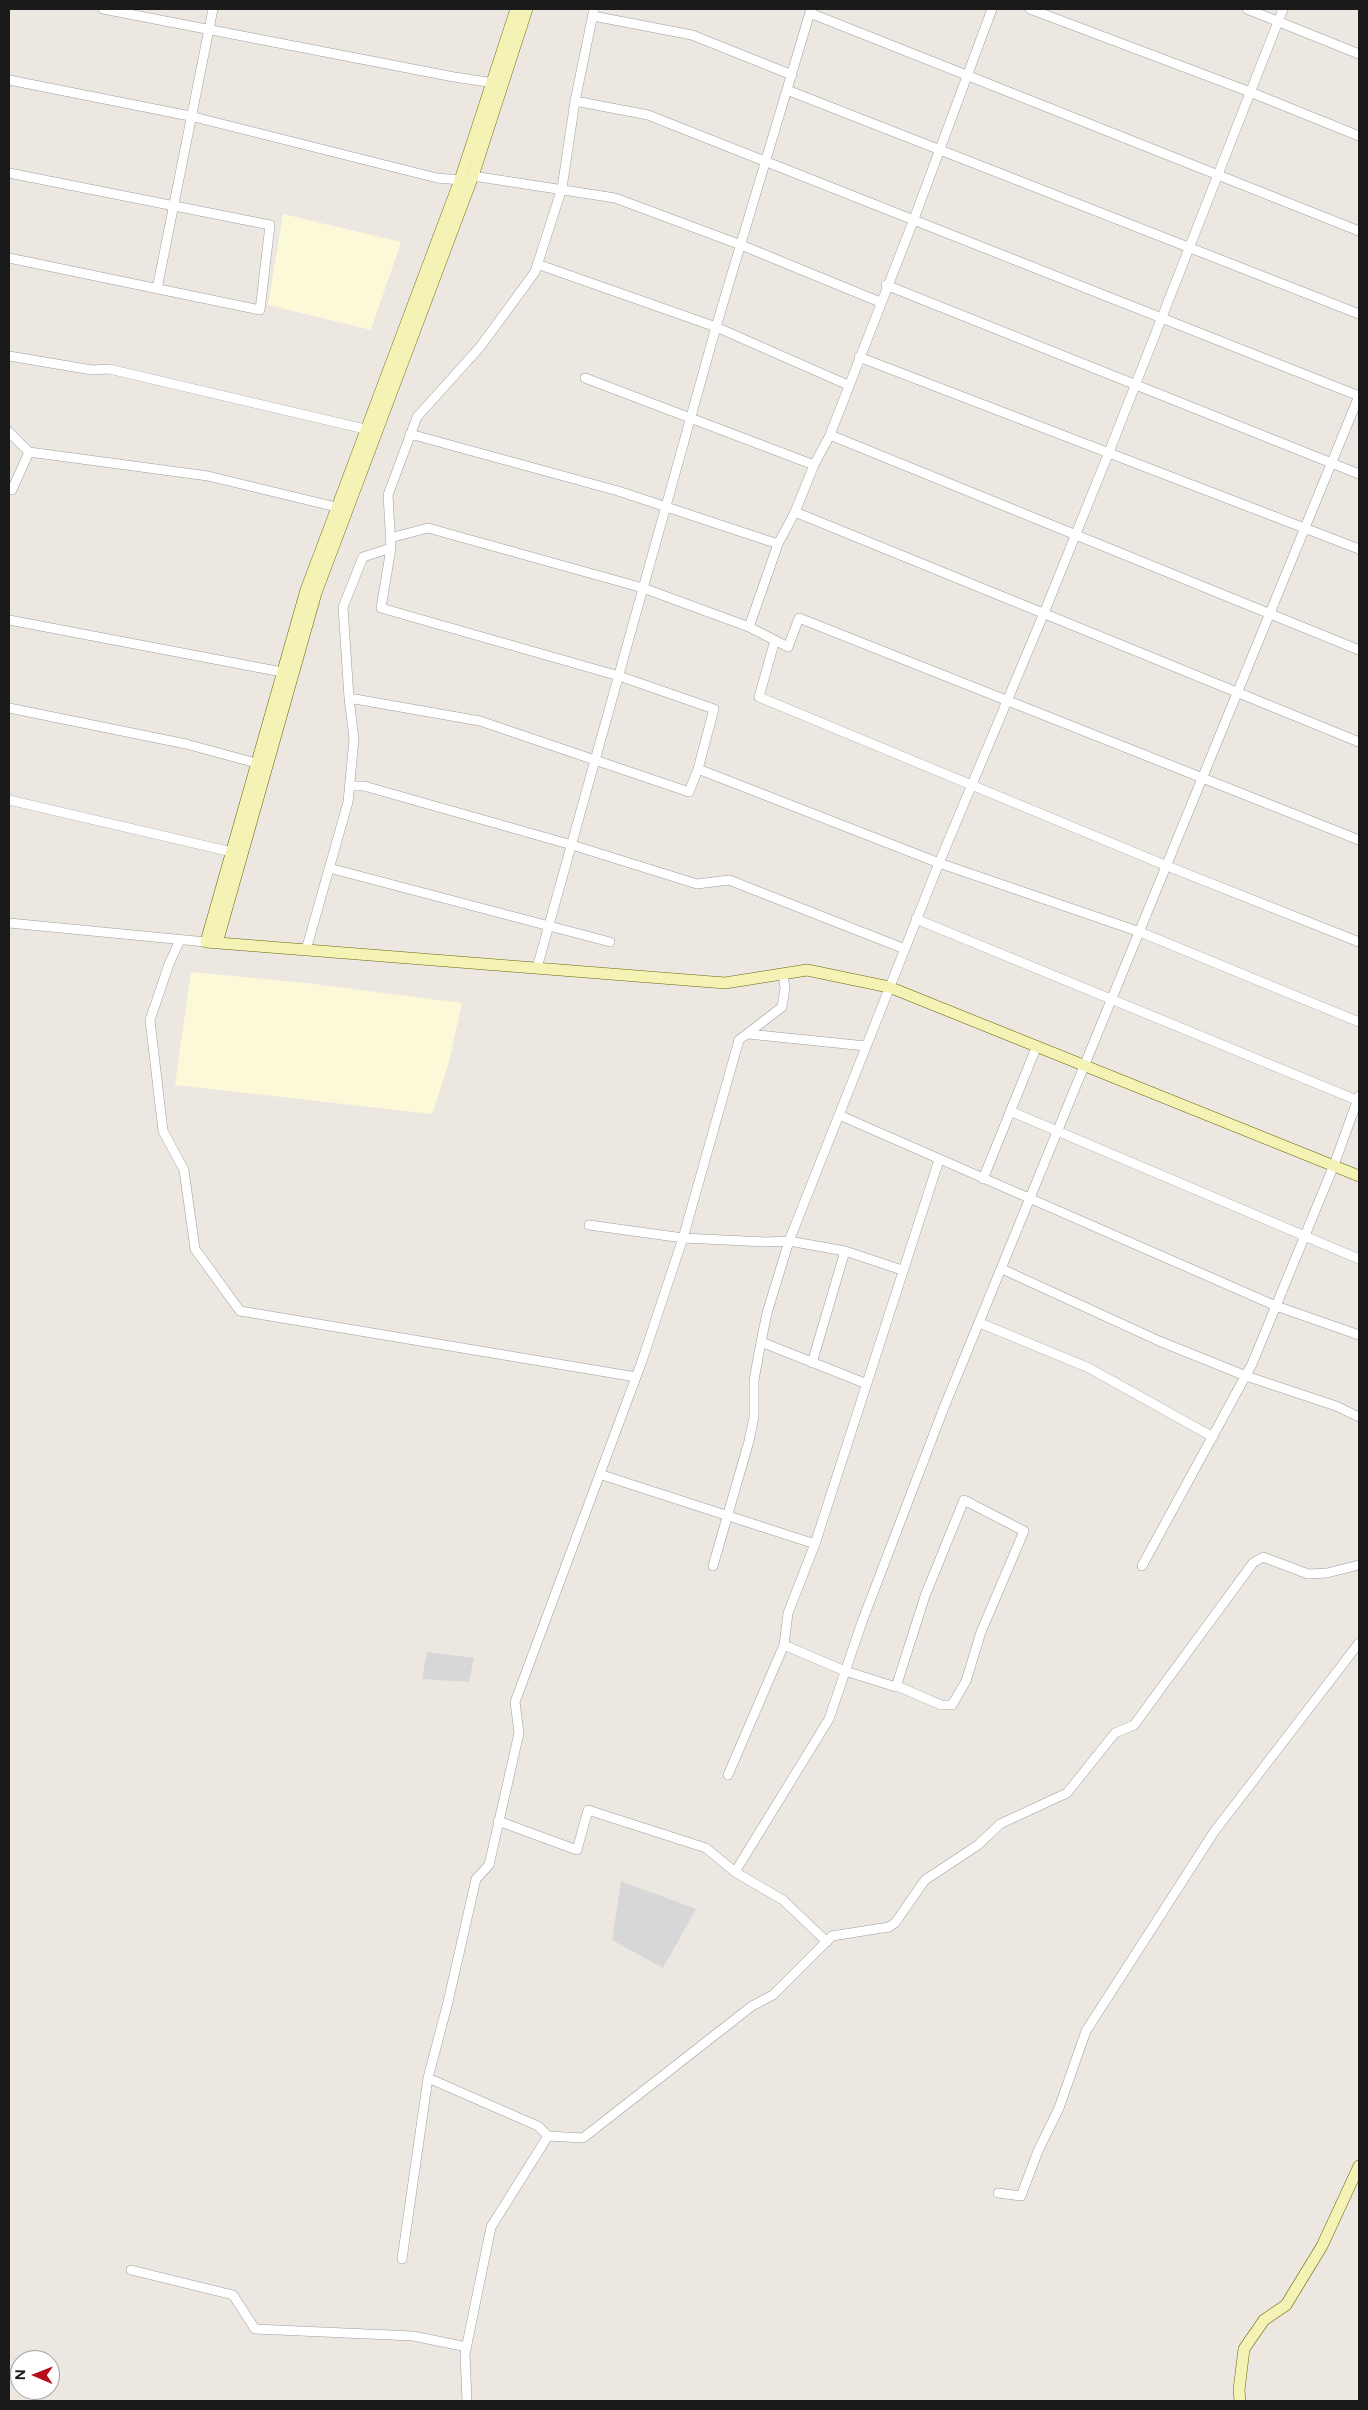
<!DOCTYPE html>
<style>
body{margin:0}
#map{position:relative;width:1368px;height:2410px;overflow:hidden;background:#ece7e0;font-family:Figtree,sans-serif}
canvas{display:block}
.frame{position:absolute;inset:0;border:10px solid #1a1a1a;pointer-events:none}
.north{position:absolute;left:10px;top:2350px;width:50px;height:50px;box-sizing:border-box;background:#fff;border:1px solid #a3a3a3;border-radius:50%;rotate:271deg;font-size:14px;font-weight:700;line-height:20px;text-align:center;color:#1a1a1a}
.north::after{content:'';display:block;margin:auto;width:18px;height:22px;background:#b90c1b;clip-path:polygon(50% 0,100% 100%,50% 72%,0 100%)}
</style>
<div id="map">
<canvas width="1368" height="2410"></canvas>
<div class="frame"></div>
<div class="north">N</div>
</div>
<script>
const ctx = document.querySelector('canvas').getContext('2d');
ctx.lineJoin = 'round';
function fillPath(path, color) {
  ctx.fillStyle = color;
  ctx.fill(path, 'evenodd');
}
function toPath(rows) {
  const path = new Path2D();
  for (const r of rows) {
    path.moveTo(r[0], r[1]);
    for (let i = 2; i < r.length; i += 2) path.lineTo(r[i], r[i + 1]);
  }
  return path;
}
function strokePath(path, color, width, dash) {
  ctx.strokeStyle = color;
  ctx.lineWidth = width;
  ctx.lineCap = dash ? 'butt' : 'round';
  ctx.setLineDash(dash || []);
  ctx.stroke(path);
}
fillPath(toPath([
 [427,1652,474,1658,469,1682,422,1679],
 [621,1881,696,1909,663,1968,612,1940]
]), '#d8d7d7');
fillPath(toPath([
 [283,214,401,242,371,330,268,305],
 [191,972,306,983,462,1003,449,1062,432,1114,175,1085]
]), '#fcf9d8');
const street = toPath([
 [103,9,454,77,494,83],
 [1030,9,1250,92,1359,136],
 [1247,9,1359,54],
 [810,13,1359,231],
 [593,16,692,35,792,75],
 [9,80,190,116,437,178,460,180],
 [787,90,1359,314],
 [575,101,648,115,1359,396],
 [9,173,270,225,260,310,9,258],
 [473,176,615,198,741,245,880,302],
 [537,264,716,327,848,385],
 [886,285,1359,474],
 [157,289,213,9],
 [9,356,92,370,109,369,365,429],
 [859,357,1359,549],
 [585,378,814,465],
 [9,432,29,452,12,490],
 [410,434,618,491,778,544],
 [830,435,1359,650],
 [29,452,208,476,336,507],
 [795,512,1359,742],
 [390,538,428,528,643,588,749,627,788,647,799,618,1359,840],
 [391,548,381,608,619,676,714,709,698,769],
 [9,620,282,672],
 [749,627,778,544,795,512,814,465,830,435,914,219,992,9],
 [775,640,759,697,1167,866,1359,942],
 [349,698,480,721,689,792,698,769,939,863,1140,932,1359,1022],
 [9,708,186,744,256,763],
 [350,786,364,786,572,845,697,884,729,880,905,949],
 [9,800,232,852],
 [329,868,610,942],
 [916,919,1359,1101],
 [9,923,206,942],
 [180,940,169,964,150,1020,163,1131,184,1170,195,1249,240,1311,636,1377],
 [306,950,348,802,354,739,349,698,343,607,363,557,391,548,388,495,417,417,480,347,535,272,562,188,575,101,594,9],
 [537,968,716,327,811,9],
 [748,1034,866,1046],
 [1010,1111,1359,1259],
 [839,1115,1276,1306,1359,1335],
 [983,1179,1036,1048],
 [589,1225,683,1238,766,1242,789,1241,845,1251,902,1270],
 [1002,1269,1159,1341,1246,1376,1336,1406,1359,1417],
 [980,1323,1089,1368,1213,1437],
 [761,1342,867,1384],
 [812,1363,845,1251],
 [602,1475,815,1544],
 [713,1566,749,1441,754,1417,754,1380,761,1342,767,1313,789,1241,939,863,1044,613,1109,452,1283,9],
 [1142,1566,1252,1364,1334,1165,1359,1096],
 [784,1645,845,1671,896,1687,925,1596,964,1500,1024,1531,981,1632,966,1681,952,1705,941,1705,897,1686],
 [728,1775,784,1645,788,1613,815,1544,939,1160],
 [498,1821,577,1850,588,1810,706,1848,735,1872,783,1900,827,1942],
 [735,1872,829,1719,862,1622,943,1410,1359,396],
 [428,2078,538,2126,548,2136],
 [998,2193,1021,2196,1038,2151,1059,2108,1086,2031,1214,1832,1359,1643],
 [402,2259,428,2078,448,2002,476,1879,489,1865,519,1733,515,1702,642,1361,683,1238,739,1040,782,1007,785,988,783,974],
 [131,2270,233,2295,255,2329,413,2336,467,2347],
 [467,2401,465,2354,491,2227,548,2136,583,2138,752,2006,773,1995,832,1936,889,1927,895,1923,925,1880,978,1845,1000,1824,1067,1793,1115,1733,1134,1725,1253,1563,1263,1557,1308,1574,1327,1573,1359,1565]
]);
const secondary = toPath([
 [516,9,460,180,306,590,206,942,725,983,807,970,889,987,1359,1176],
 [217,943,316,593,473,176,527,9],
 [1240,2401,1239,2390,1244,2349,1264,2320,1286,2305,1322,2246,1359,2166]
]);
strokePath(street, '#9e9e9e', 10);
strokePath(secondary, '#66680b', 12);
strokePath(street, '#fff', 9);
strokePath(secondary, '#f4f2b5', 11);
</script>
